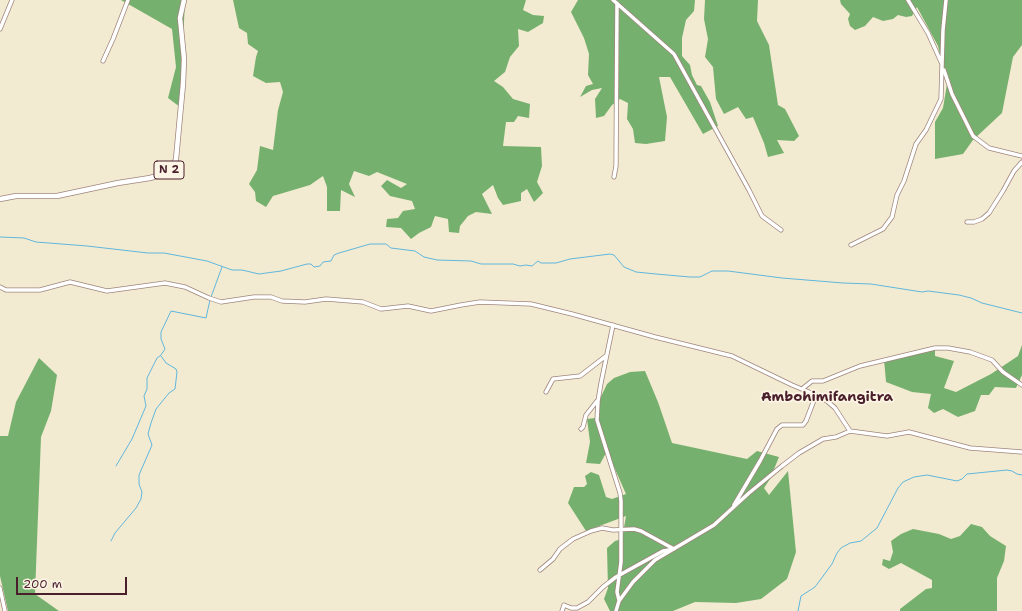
<!DOCTYPE html>
<style>
body{margin:0}
#map{position:relative;width:1022px;height:611px;overflow:hidden;background:#f3ebd1;font-family:"Shantell Sans",sans-serif}
canvas{display:block}
.scale{position:absolute;left:16px;top:577px;width:111px;height:18px;box-sizing:border-box;border:2px solid #4a1f2b;border-top:0;padding-left:5px;font-size:12px;line-height:14px;white-space:nowrap;color:#4a1f2b;-webkit-text-stroke:3px #fcf5e5;paint-order:stroke}
</style>
<div id="map">
<canvas width="1022" height="611"></canvas>
<div class="scale">200 m</div>
</div>
<script>
const ctx = document.querySelector('canvas').getContext('2d');
ctx.lineJoin = 'round';
function fillPath(path, color) {
  ctx.fillStyle = color;
  ctx.fill(path, 'evenodd');
}
function toPath(rows) {
  const path = new Path2D();
  for (const r of rows) {
    path.moveTo(r[0], r[1]);
    for (let i = 2; i < r.length; i += 2) path.lineTo(r[i], r[i + 1]);
  }
  return path;
}
function strokePath(path, color, width, dash) {
  ctx.strokeStyle = color;
  ctx.lineWidth = width;
  ctx.lineCap = dash ? 'butt' : 'round';
  ctx.setLineDash(dash || []);
  ctx.stroke(path);
}
function write(font, color, halo, rows, align = 'center') {
  ctx.font = font + ' "Shantell Sans",sans-serif';
  ctx.lineWidth = 3.5;
  ctx.setLineDash([]);
  ctx.textBaseline = 'middle';
  ctx.strokeStyle = halo;
  ctx.fillStyle = color;
  for (const [text, x, y, turn = 0] of rows) {
    ctx.save();
    ctx.translate(x, y);
    ctx.rotate((+turn || 0) * Math.PI / 180);
    ctx.textAlign = isNaN(turn) ? turn : align;
    if (halo) ctx.strokeText(text, 0, 0);
    ctx.fillText(text, 0, 0);
    ctx.restore();
  }
}
fillPath(toPath([
 [121,0,185,0,180,107,168,98,176,67,172,29],
 [233,0,526,0,523,10,533,15,544,16,543,23,528,32,518,29,519,46,510,57,505,72,494,81,503,87,513,99,530,104,529,118,518,116,514,122,506,122,503,146,541,147,542,166,537,182,543,193,534,202,527,189,521,193,521,201,503,205,498,198,493,185,482,194,492,214,476,212,468,216,460,226,459,233,449,232,448,219,435,216,431,227,419,233,411,239,401,228,386,227,387,219,398,218,403,211,415,209,412,201,390,196,381,186,387,180,401,188,407,184,377,172,369,176,354,171,349,184,355,197,341,190,340,211,327,211,327,187,323,176,310,185,273,196,266,207,256,201,255,192,249,184,257,170,260,146,273,150,278,110,283,92,280,82,266,83,253,76,256,57,258,51,248,44,247,33,239,28],
 [578,0,695,0,694,11,686,20,682,38,682,56,690,65,692,75,697,85,701,86,710,102,718,126,703,134,670,77,659,77,667,117,665,141,646,144,635,143,633,129,627,119,628,103,620,99,612,105,604,116,596,118,595,99,602,88,592,90,580,97,586,86,593,84,588,75,589,54,584,38,571,12],
 [705,0,758,0,757,21,769,45,778,105,785,109,799,136,794,141,777,140,784,153,768,157,764,143,753,117,746,119,738,107,724,114,716,99,713,67,705,57,708,39,704,19],
 [840,0,1022,0,1022,45,1013,57,1002,113,973,140,963,154,935,159,935,122,943,108,947,84,938,46,917,7,912,16,906,17,898,15,893,19,883,21,873,17,865,26,855,30,850,26,848,19,850,14,841,4],
 [1022,345,1022,375,1016,388,995,387,989,395,981,395,975,411,958,417,943,409,934,413,928,408,931,394,912,392,886,382,884,359,935,348,935,356,954,361,944,388,956,392,991,374,1018,356],
 [39,358,57,375,51,411,41,437,35,594,59,611,8,611,0,576,0,436,8,436,16,402],
 [645,371,658,402,672,443,747,459,757,451,779,457,770,479,764,488,769,495,788,471,796,552,787,579,761,599,736,603,695,602,673,611,610,611,604,599,608,588,607,548,615,541,622,539,626,516,586,531,568,503,574,487,584,487,587,484,585,476,591,472,599,475,606,497,612,499,626,494,607,451,600,464,586,463,590,442,587,419,595,418,598,403,607,384,614,378,630,372],
 [971,524,982,527,990,536,1006,546,1004,561,997,578,997,611,900,611,900,609,926,589,932,588,932,580,901,563,889,569,882,565,883,559,890,561,893,552,891,541,901,534,913,529,939,534,951,539,960,536]
]), '#76b06e');
strokePath(toPath([
 [0,237,24,238,36,242,87,246,148,253,164,253,207,261,232,270,242,270,259,274,281,271,307,264,311,264,314,267,320,266,323,262,331,261,334,255,339,253,370,244,386,244,391,248,415,251,424,257,437,260,471,261,481,264,513,264,520,266,526,265,532,266,538,261,541,263,556,263,570,259,610,254,614,255,624,267,636,272,656,274,690,277,700,277,712,271,728,271,782,278,843,283,871,284,922,292,928,291,959,295,971,298,982,303,1022,313],
 [211,297,222,267],
 [116,466,132,439,146,406,144,396,147,389,147,378,157,358,161,355,165,349,161,339,161,332,171,311,206,318,210,300],
 [111,541,115,533,136,508,141,499,142,492,139,484,139,475,152,445,148,434,151,423,156,409,169,393,175,389,177,372,176,369,166,363,161,356],
 [798,611,801,596,815,587,832,564,837,553,841,548,850,543,861,541,877,528,898,488,903,482,914,477,927,475,957,481,962,479,967,474,1007,470,1012,471,1017,474,1022,475]
]), '#60b6dd', 1);
const minor = toPath([
 [613,0,674,54,749,190,762,216,781,230],
 [908,0,928,33,942,64],
 [0,29,12,0],
 [103,61,113,39,128,0],
 [944,70,952,94,973,136,989,148,1022,156],
 [614,177,616,166,617,3],
 [967,222,974,222,982,219,989,213,1003,191,1014,171,1022,162],
 [851,245,883,229,892,217,897,195,904,181,916,144,926,130,941,99,943,30,946,0],
 [0,287,6,290,40,290,70,282,107,291,165,283,185,287,209,298,221,302,254,297,271,297,282,301,305,302,326,299,363,302,381,309,408,306,431,311,461,305,480,302,531,304,572,314,655,337,732,356,792,385,816,395,827,401,835,408,850,431,836,437,823,439,799,453,782,466,749,493,714,525,655,560,633,582,619,601,616,611],
 [613,325,601,383,598,401,597,420,620,493,621,501,621,562,617,592,619,600],
 [802,389,812,381,823,381,860,366,935,348,948,348,970,352,992,360,1003,372,1022,385],
 [546,392,553,379,580,376,606,356],
 [581,429,583,427,586,415,597,401],
 [850,431,887,436,909,432,970,448,1022,452],
 [734,505,760,461,777,429,782,425,803,425,806,421,816,395],
 [540,570,553,559,560,549,573,539,591,531,602,528,613,530,634,529,641,531,674,549],
 [0,588,5,611],
 [562,611,564,605,571,608,577,608,588,602,603,587,616,577,663,551,669,550]
]);
const major = toPath([
 [0,199,16,196,57,196,118,183,150,178,167,173,173,167,176,159,183,84,184,59,180,18,184,0]
]);
strokePath(minor, '#9e857e', 5);
strokePath(major, '#9e857e', 6);
strokePath(minor, '#fff', 3.5);
strokePath(major, '#fff', 4.5);
for (const [x, y, w] of [
 [169,170,30]
]) {
  const box = new Path2D();
  box.roundRect(x - w / 2, y - 9, w, 18, 3);
  ctx.fillStyle = '#fcf5e5';
  ctx.fill(box);
  strokePath(box, '#4a1f2b', 1);
}
write('bold 11px', '#4a1f2b', null, [
 ["N 2",169,170]
]);
write('bold 14px', '#4a1f2b', '#fcf5e5', [
 ["Ambohimifangitra",827,397]
]);
</script>
